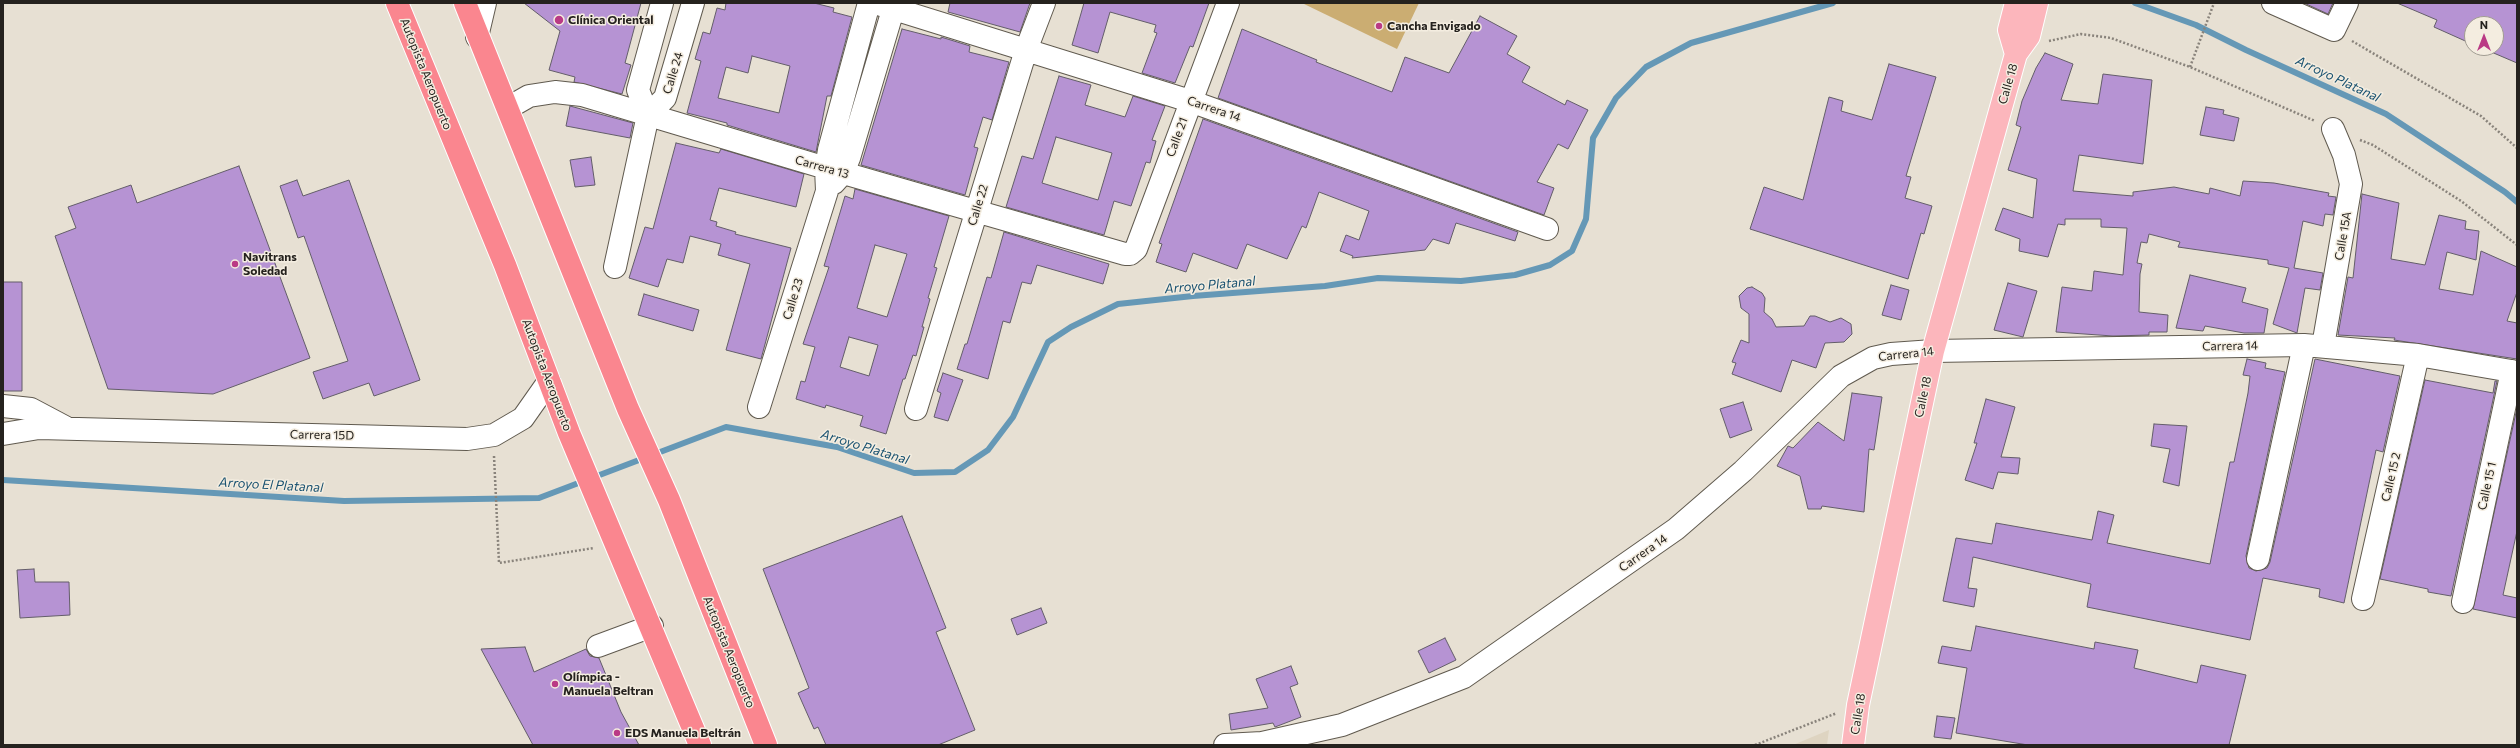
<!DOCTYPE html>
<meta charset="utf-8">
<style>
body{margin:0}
#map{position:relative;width:2520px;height:748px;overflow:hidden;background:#e7e0d3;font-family:Commissioner,sans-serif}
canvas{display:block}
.frame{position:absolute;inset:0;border:4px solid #25221e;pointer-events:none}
.north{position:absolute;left:2464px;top:16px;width:40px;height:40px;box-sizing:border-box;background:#f4ede0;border:1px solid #a19c92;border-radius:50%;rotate:0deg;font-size:11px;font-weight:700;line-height:16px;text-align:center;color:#25221e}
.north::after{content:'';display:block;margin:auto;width:14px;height:18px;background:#ba3a85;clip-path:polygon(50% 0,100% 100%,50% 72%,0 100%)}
</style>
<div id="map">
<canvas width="2520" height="748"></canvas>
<div class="frame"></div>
<div class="north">N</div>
</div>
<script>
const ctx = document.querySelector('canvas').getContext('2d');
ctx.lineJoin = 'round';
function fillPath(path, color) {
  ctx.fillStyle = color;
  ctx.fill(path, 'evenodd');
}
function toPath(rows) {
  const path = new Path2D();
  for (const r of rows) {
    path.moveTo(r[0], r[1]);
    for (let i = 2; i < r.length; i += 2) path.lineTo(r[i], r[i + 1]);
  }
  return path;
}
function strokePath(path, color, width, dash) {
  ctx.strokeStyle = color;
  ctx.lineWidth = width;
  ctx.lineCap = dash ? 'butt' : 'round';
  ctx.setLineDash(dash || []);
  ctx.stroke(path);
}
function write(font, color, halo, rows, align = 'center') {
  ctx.font = font + ' Commissioner,sans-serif';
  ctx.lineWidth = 3;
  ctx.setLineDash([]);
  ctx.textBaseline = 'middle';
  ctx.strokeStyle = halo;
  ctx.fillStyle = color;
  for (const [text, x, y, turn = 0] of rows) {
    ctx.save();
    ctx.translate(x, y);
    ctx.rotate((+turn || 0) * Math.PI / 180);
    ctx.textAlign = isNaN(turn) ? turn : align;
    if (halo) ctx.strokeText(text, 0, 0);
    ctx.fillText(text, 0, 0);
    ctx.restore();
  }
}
fillPath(toPath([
 [1829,730,1827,745,1793,745]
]), '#ded4c1');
fillPath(toPath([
 [1302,3,1419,3,1397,49]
]), '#cbad72');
strokePath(toPath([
 [2135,3,2196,25,2246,50,2386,114,2505,192,2517,202],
 [3,480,344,501,539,498,726,427,837,447,914,473,955,472,988,450,1013,417,1048,342,1071,327,1118,304,1193,296,1325,286,1378,278,1461,281,1515,275,1550,265,1572,251,1586,219,1593,138,1616,98,1646,67,1691,43,1833,3]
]), '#6598b6', 6);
const building = toPath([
 [524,3,641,3,625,63,631,65,622,94,574,82,575,77,549,70,560,31,524,3],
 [726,3,814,3,834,8,833,12,852,17,831,96,827,96,816,152,727,125,727,123,687,113,701,61,695,59,703,32,710,34,717,8,725,10,726,3],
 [752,56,790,66,779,113,718,98,726,67,748,73,752,56],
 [950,3,1030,3,1020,32,948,12,950,3],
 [1084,3,1209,3,1193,47,1190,46,1175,83,1142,73,1157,33,1154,32,1156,25,1110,12,1098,53,1072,45,1084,3],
 [2304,3,2333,3,2328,14,2304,3],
 [2397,3,2517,3,2517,63,2482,48,2496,48,2496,24,2472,24,2472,44,2434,27,2437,20,2397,3],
 [1480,16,1517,36,1507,54,1530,67,1522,82,1565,105,1567,100,1588,110,1568,149,1558,144,1537,182,1554,188,1544,215,1218,98,1242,29,1317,60,1316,62,1392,92,1405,57,1449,73,1480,16],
 [902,29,941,39,941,37,970,46,969,52,1009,62,992,120,983,117,974,147,978,148,965,195,861,165,902,29],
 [2045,53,2073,64,2061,100,2098,104,2103,74,2152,80,2143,164,2079,155,2073,191,2133,196,2133,192,2174,187,2209,194,2210,188,2240,196,2243,181,2274,183,2329,193,2328,196,2336,197,2333,215,2325,214,2323,226,2303,221,2294,268,2323,273,2320,290,2305,288,2297,333,2273,324,2289,268,2268,264,2268,260,2178,247,2180,242,2149,234,2147,243,2141,242,2137,263,2142,264,2140,274,2139,312,2168,315,2167,332,2149,332,2149,335,2113,336,2056,332,2062,287,2092,291,2094,271,2123,275,2127,228,2101,227,2101,219,2065,219,2065,225,2058,224,2048,257,2019,251,2020,239,1995,230,2003,208,2033,218,2037,179,2008,170,2021,127,2016,125,2022,101,2036,68,2045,53],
 [1889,64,1936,77,1906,176,1911,177,1905,198,1932,206,1924,234,1921,233,1908,279,1750,229,1764,187,1803,200,1829,97,1843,101,1841,111,1872,120,1889,64],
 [1059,76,1091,85,1085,105,1125,117,1133,96,1165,106,1152,140,1156,141,1150,163,1146,162,1131,206,1114,201,1104,235,1006,207,1022,156,1033,159,1059,76],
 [1056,137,1112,153,1098,200,1042,183,1056,137],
 [570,106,633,123,630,138,566,126,570,106],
 [2206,107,2224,110,2223,114,2239,118,2234,141,2200,135,2206,107],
 [1203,119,1518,232,1515,241,1456,223,1449,244,1433,239,1425,250,1352,258,1353,256,1340,251,1346,235,1359,240,1369,211,1319,192,1306,228,1302,226,1287,259,1247,244,1237,269,1193,253,1186,272,1156,262,1162,244,1159,243,1203,119],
 [676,143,719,153,721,149,804,174,796,207,719,188,710,220,717,222,716,226,736,232,735,234,791,248,761,359,726,350,750,264,718,255,721,244,690,236,683,263,667,259,658,287,629,278,645,227,653,229,676,143],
 [591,157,595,185,575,187,570,160,591,157],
 [239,166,310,358,213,394,108,389,55,236,76,228,68,207,131,185,137,203,239,166],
 [297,180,303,196,349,180,420,380,374,396,369,383,323,399,313,372,348,361,304,236,298,238,280,186,297,180],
 [855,189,949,216,934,267,937,268,928,298,930,299,922,327,924,327,916,356,913,355,905,379,903,379,886,434,860,426,863,416,826,405,825,408,796,399,801,381,805,382,815,347,803,344,829,267,824,266,845,196,853,199,855,189],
 [875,245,907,254,887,317,857,308,875,245],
 [849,337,878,345,869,376,840,367,849,337],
 [2362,194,2399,203,2391,259,2425,265,2439,215,2466,221,2465,229,2479,231,2476,260,2447,252,2439,289,2473,295,2481,251,2517,267,2517,292,2507,321,2517,323,2517,359,2394,340,2395,338,2338,335,2348,277,2353,278,2362,194],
 [1004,232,1109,264,1103,284,1037,265,1031,284,1022,282,1010,323,1003,321,988,379,957,369,965,344,967,344,987,277,991,278,1004,232],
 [2190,275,2246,288,2242,302,2268,309,2264,333,2244,333,2205,326,2203,331,2176,328,2190,275],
 [3,282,22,282,22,391,3,391,3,282],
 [2008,283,2037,291,2023,337,1994,330,2008,283],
 [1891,285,1909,290,1901,320,1882,315,1891,285],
 [1752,287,1762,293,1765,298,1764,312,1772,319,1776,327,1804,326,1810,316,1815,316,1830,322,1841,318,1851,324,1852,334,1844,342,1825,343,1816,368,1792,360,1781,392,1732,374,1736,363,1732,362,1741,340,1749,343,1749,314,1741,308,1739,296,1747,288,1752,287],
 [644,294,699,310,693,331,638,315,644,294],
 [2247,359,2266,363,2265,368,2285,372,2246,556,2249,568,2256,571,2267,568,2270,562,2315,359,2400,376,2383,452,2376,450,2344,603,2319,597,2320,589,2263,578,2250,640,2087,607,2091,584,1973,557,1968,588,1977,589,1974,607,1943,601,1956,538,1992,544,1996,523,2092,540,2098,511,2114,515,2107,543,2210,564,2230,462,2234,462,2248,393,2250,376,2243,375,2247,359],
 [943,373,963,380,948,421,934,417,941,393,937,391,943,373],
 [2425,380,2493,393,2495,381,2497,381,2451,596,2428,592,2428,589,2380,579,2425,380],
 [1852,393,1882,397,1874,450,1869,449,1864,512,1822,506,1821,509,1808,509,1800,476,1777,466,1788,446,1793,448,1818,422,1844,441,1852,393],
 [1986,399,2015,407,2001,457,2020,458,2018,474,1998,472,1993,489,1965,480,1977,443,1974,443,1986,399],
 [1743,402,1752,430,1730,438,1720,409,1743,402],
 [2517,408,2517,531,2503,595,2517,598,2517,618,2473,609,2517,408],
 [2154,424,2187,426,2179,486,2163,482,2170,449,2151,446,2154,424],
 [902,516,946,628,936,632,975,730,938,745,826,745,818,727,814,729,798,693,809,688,763,569,902,516],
 [34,569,35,582,69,582,70,615,20,618,17,570,34,569],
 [1041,608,1047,623,1017,635,1011,619,1041,608],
 [1976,626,2094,649,2095,642,2138,650,2134,668,2197,683,2201,665,2246,675,2229,745,2028,745,1956,733,1967,668,1938,663,1942,646,1971,651,1976,626],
 [1445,638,1456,660,1429,673,1418,651,1445,638],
 [525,647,534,672,586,649,590,656,599,658,621,712,639,745,533,745,481,649,525,647],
 [1291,666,1298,684,1290,687,1301,717,1275,727,1273,723,1231,730,1229,714,1268,708,1256,679,1291,666],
 [1937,716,1955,718,1951,739,1934,737,1937,716]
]);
fillPath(building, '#b693d3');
strokePath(building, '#635d69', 1);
const minor = toPath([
 [875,3,1190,101,1547,229],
 [2273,3,2334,30,2347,3],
 [477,37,485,3],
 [508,108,529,96,555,92,582,95,826,168,1125,254,1130,254,1136,249,1228,3],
 [648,115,665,98,693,3],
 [648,115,638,90,662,3],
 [834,183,843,173,849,158,895,3],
 [615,267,648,115],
 [2323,346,2351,184,2344,155,2333,129],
 [3,406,31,409,65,427],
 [759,407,827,191,826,168,829,150,869,3],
 [916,409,1026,50,1044,3],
 [3,434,39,428,467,439,494,435,523,418,549,381],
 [2258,559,2304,345],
 [2363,599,2418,355],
 [2463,602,2512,371],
 [598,646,652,626],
 [1225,745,1262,743,1342,725,1464,677,1676,529,1743,471,1841,376,1873,358,1891,354,1933,351,2304,345,2418,355,2517,372]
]);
const major = toPath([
 [2016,3,2009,30,2016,54],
 [1853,745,1858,705,1933,351,2016,54,2029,36,2037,3]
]);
const highway = toPath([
 [397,3,505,265,569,433,700,745],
 [465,3,628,409,669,500,766,745]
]);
strokePath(minor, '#605a4f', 24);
strokePath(major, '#fff', 24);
strokePath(highway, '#fff', 24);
strokePath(toPath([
 [2049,41,2081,34,2111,38,2190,67,2315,121],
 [2352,41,2481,116,2517,148],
 [2190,67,2214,3],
 [2360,140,2373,145,2461,201,2517,245],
 [494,456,499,563,594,548],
 [1755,745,1837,713]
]), '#89837b', 2.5, [2, 2]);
strokePath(minor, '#fff', 22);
strokePath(major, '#fcb6bc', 22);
strokePath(highway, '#fa868f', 22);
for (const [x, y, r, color] of [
 [559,20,5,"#ba3a85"],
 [1379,26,4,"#ba3a85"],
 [235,264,4,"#ba3a85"],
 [555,684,4,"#ba3a85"],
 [617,733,4,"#ba3a85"]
]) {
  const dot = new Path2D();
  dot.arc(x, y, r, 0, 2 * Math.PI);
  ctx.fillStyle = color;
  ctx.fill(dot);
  strokePath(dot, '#f4ede0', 1.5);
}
write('bold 12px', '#25221e', '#f4ede0', [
 ["Clínica Oriental",568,20],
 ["Cancha Envigado",1387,26],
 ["Navitrans",243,257],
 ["Soledad",243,271],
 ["Olímpica -",563,677],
 ["Manuela Beltran",563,691],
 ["EDS Manuela Beltrán",625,733]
], 'left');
write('12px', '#25221e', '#f4ede0', [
 ["Calle 24",673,73,-73],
 ["Autopista Aeropuerto",426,74,68],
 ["Calle 18",2008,84,-74],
 ["Carrera 14",1214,109,19],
 ["Calle 21",1177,137,-70],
 ["Carrera 13",822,167,16],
 ["Calle 22",978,205,-73],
 ["Calle 15A",2343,236,-80],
 ["Calle 23",793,299,-73],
 ["Carrera 14",2230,346,-1],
 ["Carrera 14",1906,354,-6],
 ["Autopista Aeropuerto",547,375,69],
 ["Calle 18",1923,397,-78],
 ["Carrera 15D",322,435,1],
 ["Calle 15 2",2391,477,-77],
 ["Calle 15 1",2487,486,-78],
 ["Carrera 14",1643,553,-35],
 ["Autopista Aeropuerto",729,652,68],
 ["Calle 18",1858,714,-81]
]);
write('italic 13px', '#185170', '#f4ede0', [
 ["Arroyo Platanal",2338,79,25],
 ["Arroyo Platanal",1210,285,-5],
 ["Arroyo Platanal",865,447,17],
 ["Arroyo El Platanal",271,485,3]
]);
</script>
